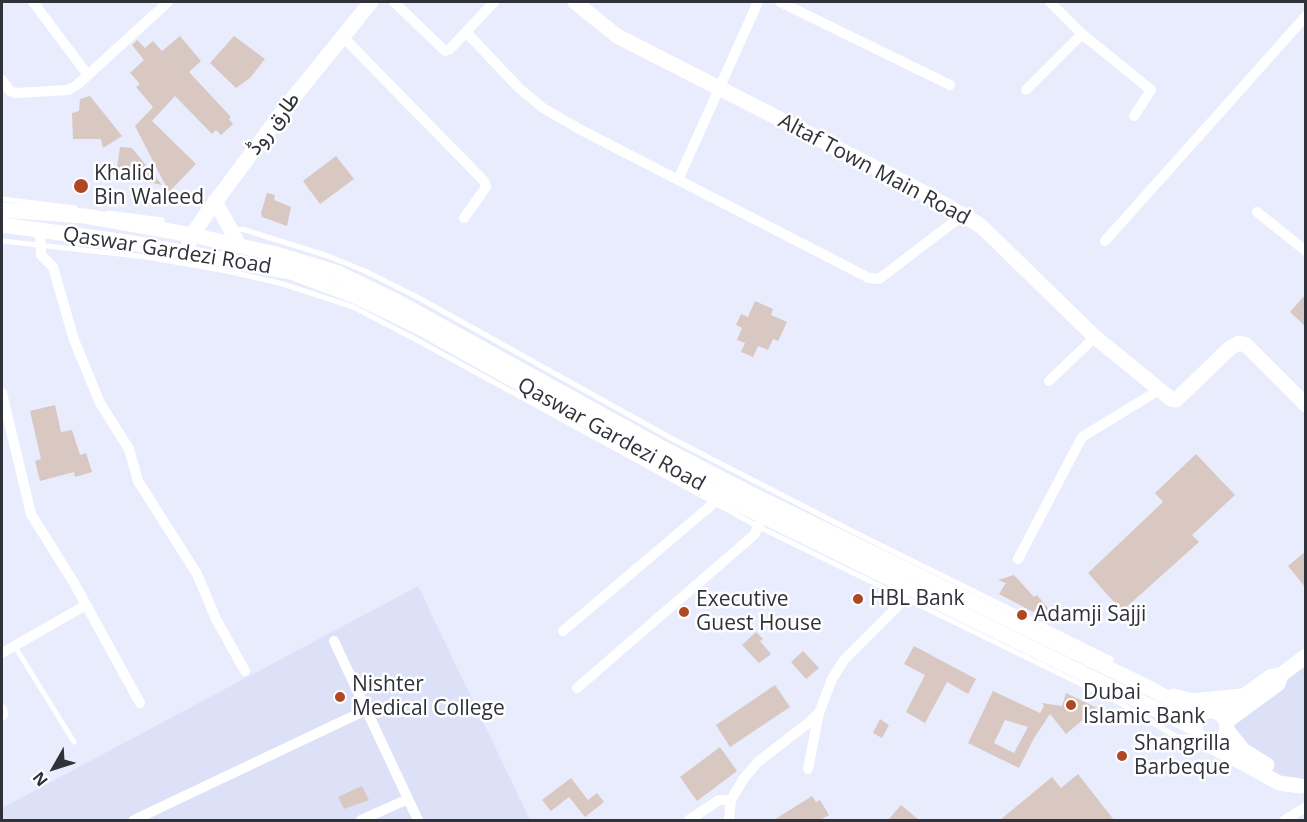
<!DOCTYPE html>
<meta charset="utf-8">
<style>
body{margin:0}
#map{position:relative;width:1307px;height:822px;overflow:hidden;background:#e9ecfd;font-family:"Open Sans",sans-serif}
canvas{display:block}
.frame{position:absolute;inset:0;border:3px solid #313239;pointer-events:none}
.north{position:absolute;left:24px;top:738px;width:60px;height:60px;-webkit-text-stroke:4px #fff;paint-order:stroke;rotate:231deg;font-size:16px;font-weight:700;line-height:24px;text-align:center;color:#313239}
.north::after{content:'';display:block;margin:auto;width:21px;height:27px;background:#313239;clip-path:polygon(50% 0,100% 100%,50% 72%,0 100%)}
</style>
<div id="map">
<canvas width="1307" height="822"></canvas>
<div class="frame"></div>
<div class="north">N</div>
</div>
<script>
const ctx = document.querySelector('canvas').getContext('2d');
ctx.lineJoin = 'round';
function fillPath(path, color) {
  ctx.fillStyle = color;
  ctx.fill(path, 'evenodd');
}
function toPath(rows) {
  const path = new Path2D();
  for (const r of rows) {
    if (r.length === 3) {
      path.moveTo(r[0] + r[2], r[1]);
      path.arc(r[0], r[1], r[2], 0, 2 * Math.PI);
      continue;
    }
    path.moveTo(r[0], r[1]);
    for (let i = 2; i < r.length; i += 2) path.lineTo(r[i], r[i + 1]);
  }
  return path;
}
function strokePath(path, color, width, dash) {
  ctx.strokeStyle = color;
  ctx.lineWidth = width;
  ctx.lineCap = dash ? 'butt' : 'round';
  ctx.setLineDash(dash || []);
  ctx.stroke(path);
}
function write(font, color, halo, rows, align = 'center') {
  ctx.font = font + ' "Open Sans",Vazirmatn,sans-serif';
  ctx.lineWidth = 5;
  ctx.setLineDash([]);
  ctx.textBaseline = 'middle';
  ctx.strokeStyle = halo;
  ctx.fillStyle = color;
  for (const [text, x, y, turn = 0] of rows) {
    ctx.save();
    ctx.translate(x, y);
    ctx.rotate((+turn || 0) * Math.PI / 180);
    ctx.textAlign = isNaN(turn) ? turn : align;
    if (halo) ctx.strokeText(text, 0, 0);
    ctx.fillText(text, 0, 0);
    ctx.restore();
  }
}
fillPath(toPath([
 [418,586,530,820,2,820,2,808],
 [1305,654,1305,788,1223,746,1228,740,1231,725]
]), '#dce1f8');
fillPath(toPath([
 [180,36,201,61,189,72,231,117,229,119,233,124,221,135,216,130,212,134,175,96,152,121,196,164,169,192,135,126,153,107,136,87,140,84,130,73,144,60,132,45,137,40,145,48,153,41,162,51],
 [234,36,265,59,250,78,236,88,210,63],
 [90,96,122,136,103,148,101,139,73,139,72,113,79,111,80,99],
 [120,147,132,148,162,185,112,174,112,166,117,167],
 [336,156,354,179,320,204,303,181],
 [267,193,275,195,274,200,291,207,287,226,262,217,261,213],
 [1305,295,1305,326,1290,312],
 [755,301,773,309,771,315,787,322,778,341,773,339,768,350,758,346,753,357,741,352,745,343,737,340,742,328,736,325,741,314,748,317],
 [55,405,61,432,72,430,80,455,86,453,92,472,75,477,74,472,40,481,35,461,41,459,30,411],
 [1196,454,1235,495,1192,535,1199,542,1122,611,1088,573,1163,502,1155,493],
 [1305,552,1305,587,1288,566],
 [1014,575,1034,597,1037,595,1052,613,1053,622,1044,619,1041,605,1033,612,999,594,1006,583,998,580],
 [756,632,763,639,760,641,771,654,759,663,742,645],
 [914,646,976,679,968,694,947,682,925,723,906,712,925,675,904,664],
 [803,651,819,668,806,679,791,662],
 [775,685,790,707,730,747,716,725],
 [993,691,1040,713,1044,706,1042,703,1062,706,1066,693,1097,708,1066,734,1050,714,1034,738,1019,768,968,743],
 [1005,720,1028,727,1014,753,994,743],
 [880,719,889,725,882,738,873,733],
 [720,747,737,771,697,801,680,777],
 [1078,774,1114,820,1000,820,1052,777,1061,788],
 [571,778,588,800,597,793,604,802,585,817,569,797,551,811,542,800],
 [362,786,369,800,344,809,338,797],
 [812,796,816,802,820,800,829,815,820,820,774,820],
 [901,805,919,820,888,820]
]), '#d9c7c1');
strokePath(toPath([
 [2,199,75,208],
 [108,213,162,220,162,228],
 [233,232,242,229,328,256,365,271,419,298,669,437,852,531,1111,659,1108,667],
 [2,241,146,257,227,271,283,284,353,307,413,338,759,527,1120,703,1177,737,1198,737],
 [14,645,74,742]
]), '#fff', 5);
strokePath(toPath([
 [33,2,88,75],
 [394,2,445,51,450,49,494,2],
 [780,2,950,85],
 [1050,2,1082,34,1151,90,1134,116],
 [466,32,519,88,543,108,583,131,869,278,879,279,963,215],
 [343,37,484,181,486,187,464,218],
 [2,80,10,91,16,93,68,90,77,85,168,2],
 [1026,90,1082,34],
 [678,180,758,2],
 [1257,212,1306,251],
 [40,230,41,255,53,267,74,340,100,403,129,449,138,481,197,574,216,619,245,671],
 [1105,241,1306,16],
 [1049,381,1095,337],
 [2,393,31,514,74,583,140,703],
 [1018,559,1082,437,1159,390],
 [563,631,714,503],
 [334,641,418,820],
 [2,653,86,605],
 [577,688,754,535,763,516],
 [2,709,3,715],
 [808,769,819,713],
 [134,820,366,710],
 [361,820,408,799],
 [689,820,719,800,731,800],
 [729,820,731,800,744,778,759,761,807,724,819,713,832,679,844,660,899,605,903,596],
 [1285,820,1306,807]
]), '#fff', 10);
strokePath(toPath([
 [575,2,617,36,919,190,963,215,981,226,1095,337,1171,399,1176,400,1230,348,1239,343,1246,345,1306,405],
 [215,201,239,245],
 [2,210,85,216,192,235,276,254,338,273,398,302,664,449,749,493,1151,689,1199,715],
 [2,225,127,242,291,272,355,296,421,328,706,488,1194,728],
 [189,244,192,235,207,213,289,103,371,2],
 [1174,696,1192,701,1242,696],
 [1211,727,16],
 [1220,713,1270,677,1281,675,1306,656],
 [1226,722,1278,684,1281,675],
 [1227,730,1243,750,1267,765],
 [1206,743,1279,783,1300,786]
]), '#fff', 15);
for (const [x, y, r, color] of [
 [81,186,8,"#af4725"],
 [858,599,6,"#af4725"],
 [684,612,6,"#af4725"],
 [1022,615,6,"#af4725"],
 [340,697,6,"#af4725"],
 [1071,705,6,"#af4725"],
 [1122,756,6,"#af4725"]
]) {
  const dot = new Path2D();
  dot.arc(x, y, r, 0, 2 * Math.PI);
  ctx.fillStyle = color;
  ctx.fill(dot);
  strokePath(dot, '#fff', 2);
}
write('21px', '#313239', '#fff', [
 ["طارق روڈ",274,124,-53],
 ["Altaf Town Main Road",874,170,28],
 ["Qaswar Gardezi Road",167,251,9],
 ["Qaswar Gardezi Road",611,435,29]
]);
write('21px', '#313239', '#fff', [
 ["Khalid",94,174],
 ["Bin Waleed",94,198],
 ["HBL Bank",870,599],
 ["Executive",696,600],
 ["Guest House",696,624],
 ["Adamji Sajji",1034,615],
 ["Nishter",352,685],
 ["Medical College",352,709],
 ["Dubai",1083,693],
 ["Islamic Bank",1083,717],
 ["Shangrilla",1134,744],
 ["Barbeque",1134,768]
], 'left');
</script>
